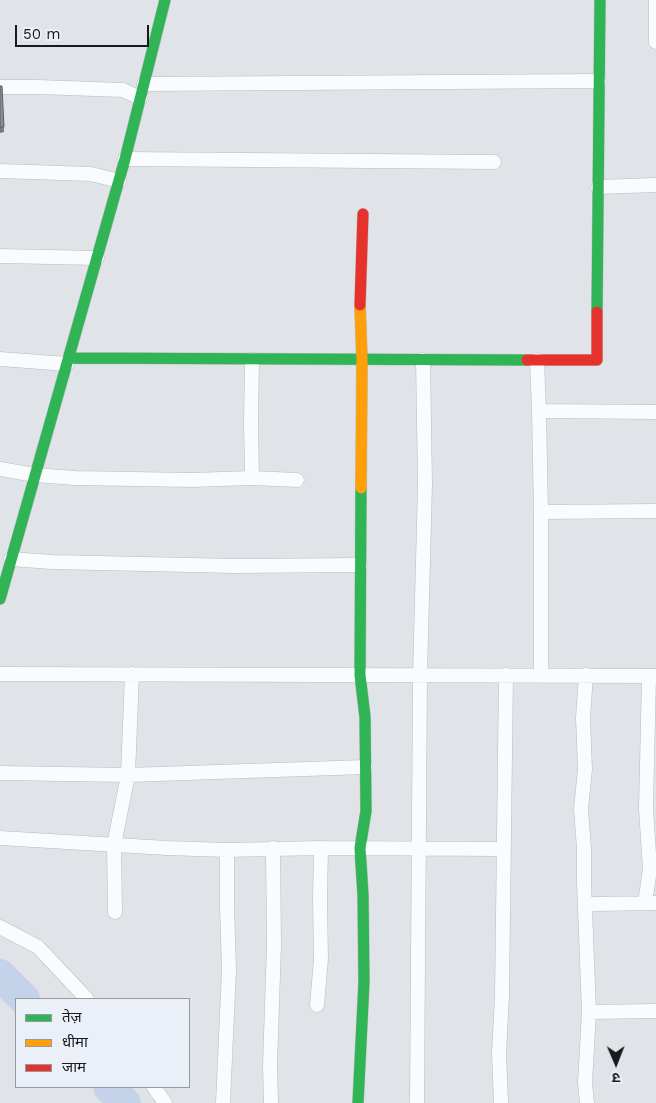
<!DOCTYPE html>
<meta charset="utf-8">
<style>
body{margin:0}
#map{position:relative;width:656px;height:1103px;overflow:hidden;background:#e0e3e8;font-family:"Work Sans","Noto Sans Devanagari",sans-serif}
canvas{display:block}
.legend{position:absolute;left:15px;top:998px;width:175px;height:90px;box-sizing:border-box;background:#eaeff8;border:1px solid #969aa0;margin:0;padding:6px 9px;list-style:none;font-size:15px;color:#181a1d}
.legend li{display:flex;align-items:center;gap:10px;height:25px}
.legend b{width:25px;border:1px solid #969aa0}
.north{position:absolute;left:591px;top:1038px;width:50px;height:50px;-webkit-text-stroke:4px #eaeff8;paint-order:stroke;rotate:179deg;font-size:14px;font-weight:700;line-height:20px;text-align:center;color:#181a1d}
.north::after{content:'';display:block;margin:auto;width:18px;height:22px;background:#181a1d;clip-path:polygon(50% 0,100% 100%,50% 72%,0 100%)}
.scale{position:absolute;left:15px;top:25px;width:134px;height:22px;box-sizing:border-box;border:2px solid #181a1d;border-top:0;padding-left:6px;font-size:15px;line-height:18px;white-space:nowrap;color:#181a1d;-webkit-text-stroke:4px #eaeff8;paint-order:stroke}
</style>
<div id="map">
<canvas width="656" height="1103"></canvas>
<ul class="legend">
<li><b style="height:6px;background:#30b455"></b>तेज़</li>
<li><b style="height:6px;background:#ff9f0a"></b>धीमा</li>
<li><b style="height:6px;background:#e5322d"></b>जाम</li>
</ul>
<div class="north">उ</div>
<div class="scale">50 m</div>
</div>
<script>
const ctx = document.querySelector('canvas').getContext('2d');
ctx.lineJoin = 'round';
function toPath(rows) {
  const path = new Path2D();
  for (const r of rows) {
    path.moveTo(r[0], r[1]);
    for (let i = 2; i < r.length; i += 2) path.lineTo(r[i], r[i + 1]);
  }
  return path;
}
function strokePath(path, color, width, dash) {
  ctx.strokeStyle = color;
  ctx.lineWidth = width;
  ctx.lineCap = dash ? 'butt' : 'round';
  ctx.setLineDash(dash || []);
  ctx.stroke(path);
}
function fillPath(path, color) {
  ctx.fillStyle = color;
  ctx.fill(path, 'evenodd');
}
strokePath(toPath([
 [0,975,24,999],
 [109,1087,125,1103]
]), '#c5d3ea', 32);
const street = toPath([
 [656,0,656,42],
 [144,84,599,81],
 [0,87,38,87,123,90,140,98],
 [125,159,494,162],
 [0,171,91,174,119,181],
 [598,187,656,185],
 [0,256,97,258],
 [0,359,67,364],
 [537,360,539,411,541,512,541,675],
 [539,411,656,412],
 [0,469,35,475,75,478,192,480,252,478,251,422,252,360],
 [252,478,297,480],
 [541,512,656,511],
 [11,559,52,562,236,566,360,565],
 [0,674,656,676],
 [586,675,583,718,585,769,581,809,584,849,584,883,589,1012,585,1083,587,1103],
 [0,773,128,775,365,767],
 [0,838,167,848,227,850,321,848,504,849],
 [645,903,650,869,646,809,649,676],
 [586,906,594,904,656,903],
 [115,912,114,845,128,775,132,674],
 [0,927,38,947,87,999],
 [317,1005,321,959,320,899,321,848],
 [589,1012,656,1011],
 [154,1087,165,1103],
 [223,1103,229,970,227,906,227,850],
 [271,1103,270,1065,274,945,273,848],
 [417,1103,420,675,425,484,423,360],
 [501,1103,499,1054,502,995,506,675]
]);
const fast = toPath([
 [597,312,600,0],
 [69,358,527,360],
 [0,599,125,159,165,0],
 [358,1103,364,982,363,895,360,848,366,811,365,717,360,675,361,488]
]);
const slow = toPath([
 [360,305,362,360,361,488]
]);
const jam = toPath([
 [360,305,363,214],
 [527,360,597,360,597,312]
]);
strokePath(street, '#b9bbbf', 15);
strokePath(fast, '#b9bbbf', 12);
strokePath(slow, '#b9bbbf', 12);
strokePath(jam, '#b9bbbf', 12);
strokePath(street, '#fafbfc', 14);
strokePath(fast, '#30b455', 11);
strokePath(slow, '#ff9f0a', 11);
strokePath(jam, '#e5322d', 11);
fillPath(toPath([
 [0,86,2,86,4,132,0,133]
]), '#75787e');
const building = toPath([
 [0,86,2,86,4,127,0,127,0,86]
]);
fillPath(building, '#888c93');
strokePath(building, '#5f6267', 1);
</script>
